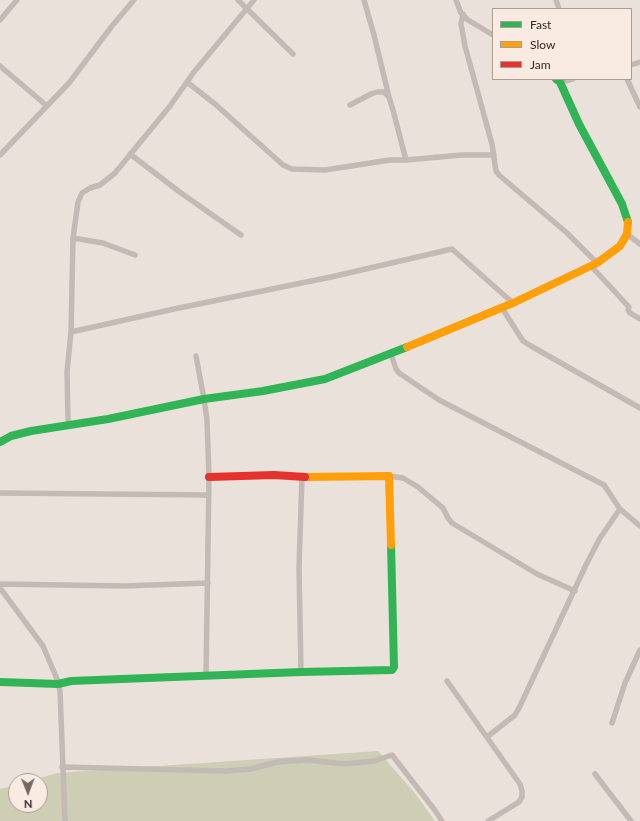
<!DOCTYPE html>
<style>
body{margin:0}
#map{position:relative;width:640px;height:821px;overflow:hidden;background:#ebe1db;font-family:Lato,sans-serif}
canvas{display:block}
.legend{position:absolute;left:492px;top:8px;width:140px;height:72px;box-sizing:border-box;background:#f9ebe1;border:1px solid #aa9d95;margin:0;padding:5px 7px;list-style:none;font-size:12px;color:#332724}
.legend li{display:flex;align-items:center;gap:8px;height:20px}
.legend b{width:20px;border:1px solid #aa9d95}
.north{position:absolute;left:8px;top:773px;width:40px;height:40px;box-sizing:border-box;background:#f9ebe1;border:1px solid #aa9d95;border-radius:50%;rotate:179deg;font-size:11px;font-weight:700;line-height:16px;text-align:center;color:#332724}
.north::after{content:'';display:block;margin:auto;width:14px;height:18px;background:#736864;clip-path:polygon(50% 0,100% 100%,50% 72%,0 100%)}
</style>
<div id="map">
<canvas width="640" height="821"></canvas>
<ul class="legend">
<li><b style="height:5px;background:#30b455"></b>Fast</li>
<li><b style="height:5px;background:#ff9f0a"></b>Slow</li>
<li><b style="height:5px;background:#e5322d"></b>Jam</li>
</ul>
<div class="north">N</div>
</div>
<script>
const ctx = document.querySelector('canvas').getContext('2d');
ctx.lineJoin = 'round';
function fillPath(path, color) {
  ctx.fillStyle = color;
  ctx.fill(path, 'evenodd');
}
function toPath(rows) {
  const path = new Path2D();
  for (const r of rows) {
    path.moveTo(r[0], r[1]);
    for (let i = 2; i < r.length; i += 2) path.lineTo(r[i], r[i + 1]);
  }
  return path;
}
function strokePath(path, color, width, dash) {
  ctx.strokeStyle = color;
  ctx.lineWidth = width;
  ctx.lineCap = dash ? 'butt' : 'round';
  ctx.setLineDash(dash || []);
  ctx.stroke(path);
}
fillPath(toPath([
 [378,751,414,792,435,821,0,821,0,789,16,785,16,805,40,805,40,781,29,781,57,773]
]), '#ceceb5');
strokePath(toPath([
 [238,0,293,54],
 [364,0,374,35,389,97],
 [456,0,461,13,468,20,493,35],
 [556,0,559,9],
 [463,14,461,24,465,46,492,144,496,171,499,175,567,233,597,263],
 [0,20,17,0],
 [631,65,640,62],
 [0,66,47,106],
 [627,79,640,107],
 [187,82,215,104,283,165,292,169,325,170,390,160,406,160,462,155,494,155],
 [560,82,573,79],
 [350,105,371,94,377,92,384,92,389,97,393,110,406,160],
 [130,154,181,193,241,235],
 [0,155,69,83,112,26,134,0],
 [627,234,640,244],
 [73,238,103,243,135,255],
 [591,266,629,307,628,310,630,313,640,319],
 [502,308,523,341,531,346,640,408],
 [71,332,174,309,331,277,452,249,513,303],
 [391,354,396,369,399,373,439,400,604,485,620,509,600,538,586,565,520,706,515,715,487,737],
 [196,356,204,399,207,420,209,477,206,676],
 [70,426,68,419,67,372,71,332,73,238,78,202,82,193,90,188,100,185,115,173,170,106,194,72,254,0],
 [389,476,403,478,418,487,443,508,448,518,452,523,537,574,575,591],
 [0,493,209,495],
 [620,509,640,526],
 [0,584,124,586,208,583],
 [0,588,43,646,57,679,60,691,65,821],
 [301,672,299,567,302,477],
 [447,681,520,784,522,791,522,797,519,802,488,821],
 [612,723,625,683,640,650],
 [62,767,226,771,251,769,277,762,307,760,345,764,374,761,392,755,434,809,442,821],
 [595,774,631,821]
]), '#c3bab6', 5.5);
strokePath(toPath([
 [556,79,560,82,579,124,622,204,628,222],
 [0,442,11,436,31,431,108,419,204,399,263,391,325,379,407,347],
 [0,682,58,684,71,681,301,672,392,670,394,667,391,545]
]), '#30b455', 8);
strokePath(toPath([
 [407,347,513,303,597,263,620,246,627,234,628,222],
 [305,477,389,476,391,545]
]), '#ff9f0a', 8);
strokePath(toPath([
 [209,477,274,475,305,477]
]), '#e5322d', 8);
</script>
